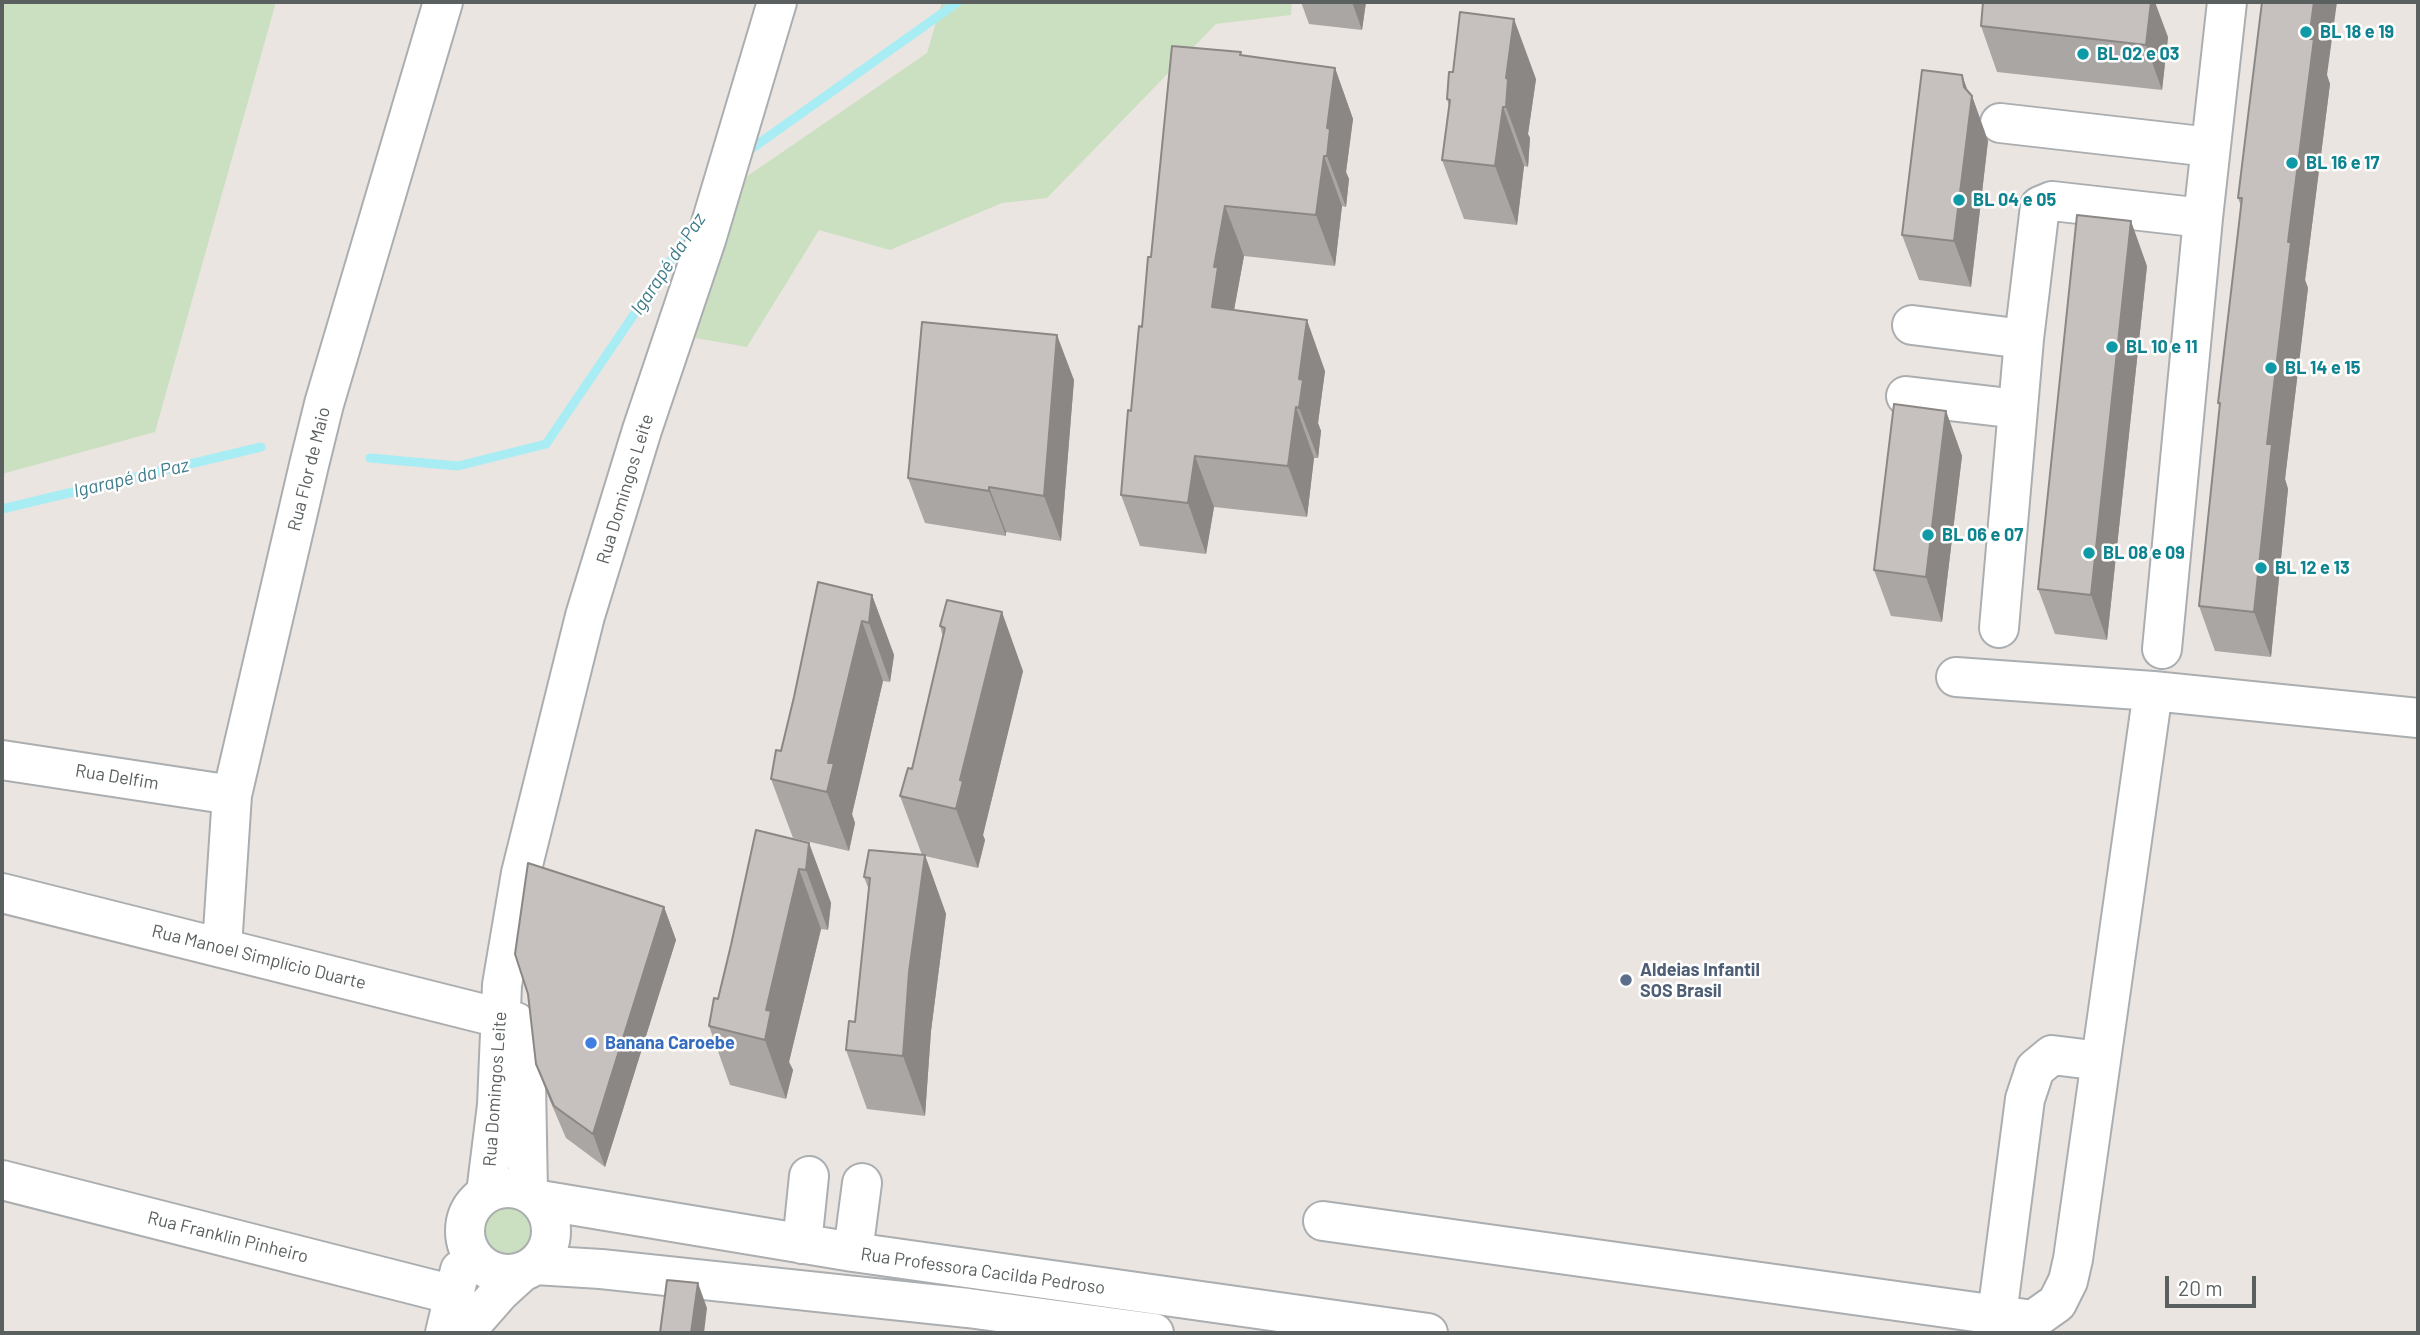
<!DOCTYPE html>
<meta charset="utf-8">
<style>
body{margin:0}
#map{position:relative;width:2420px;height:1335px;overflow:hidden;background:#ebe5e1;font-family:Barlow,sans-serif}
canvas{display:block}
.frame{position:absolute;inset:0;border:4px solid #5a5f60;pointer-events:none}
.scale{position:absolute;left:2165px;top:1276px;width:91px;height:32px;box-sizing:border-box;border:4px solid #5a5f60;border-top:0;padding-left:9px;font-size:21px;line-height:24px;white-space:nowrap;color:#5a5f60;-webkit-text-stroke:5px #fff;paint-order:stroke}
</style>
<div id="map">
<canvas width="2420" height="1335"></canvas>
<div class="frame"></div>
<div class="scale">20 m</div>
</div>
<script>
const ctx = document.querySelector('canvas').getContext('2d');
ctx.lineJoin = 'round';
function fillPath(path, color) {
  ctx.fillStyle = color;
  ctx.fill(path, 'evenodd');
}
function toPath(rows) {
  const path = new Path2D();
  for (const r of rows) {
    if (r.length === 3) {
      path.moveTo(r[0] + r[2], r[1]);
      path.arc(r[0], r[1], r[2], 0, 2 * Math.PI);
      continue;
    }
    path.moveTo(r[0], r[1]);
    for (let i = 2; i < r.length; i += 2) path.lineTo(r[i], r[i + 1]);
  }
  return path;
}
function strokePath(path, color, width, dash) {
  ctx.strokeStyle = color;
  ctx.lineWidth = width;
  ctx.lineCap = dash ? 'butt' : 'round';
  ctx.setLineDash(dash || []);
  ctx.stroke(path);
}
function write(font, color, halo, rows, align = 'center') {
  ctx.font = font + ' Barlow,sans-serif';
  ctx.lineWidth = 5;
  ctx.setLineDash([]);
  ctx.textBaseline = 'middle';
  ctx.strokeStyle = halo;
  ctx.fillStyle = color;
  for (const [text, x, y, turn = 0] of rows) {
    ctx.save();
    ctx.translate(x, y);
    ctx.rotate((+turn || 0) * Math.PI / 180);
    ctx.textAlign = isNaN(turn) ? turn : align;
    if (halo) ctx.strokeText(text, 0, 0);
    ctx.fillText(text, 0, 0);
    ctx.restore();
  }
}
fillPath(toPath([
 [2,2,276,2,155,432,2,474],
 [942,2,1292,2,1291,15,1216,24,1047,198,1002,203,890,250,819,230,747,347,695,338,743,179,927,53],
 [508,1231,25]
]), '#cbe0c0');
strokePath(toPath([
 [744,154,958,2],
 [370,458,458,466,546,444,692,229],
 [2,509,261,447]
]), '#a8ecf4', 9);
const minor = toPath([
 [2000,123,2210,147],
 [1912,325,2024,339],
 [1906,396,2018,409],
 [1999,628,2024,339,2040,206,2052,201,2203,218],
 [2162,649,2203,218,2227,2],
 [1956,677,2153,691,2418,718],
 [2,760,232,795],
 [2,893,516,1022],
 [222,947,232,795,309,465,324,404,443,2],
 [518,1029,526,1083,528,1192],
 [2,1180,454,1295],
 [508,1231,43],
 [486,1193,497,1105,502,985,521,873,585,616,642,430,706,240,777,2],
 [540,1200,853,1252,1428,1333],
 [1323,1221,2033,1320,2057,1303,2068,1281,2073,1259,2153,691],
 [802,1244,809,1176],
 [853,1252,862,1183],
 [535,1265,601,1269,968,1308,1154,1333],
 [1997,1315,2025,1099,2035,1069,2052,1055,2101,1061],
 [445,1333,460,1270],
 [464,1333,500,1292,522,1272]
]);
strokePath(minor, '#abaeb0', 42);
strokePath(minor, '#fff', 38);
fillPath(toPath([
 [1301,2,1366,2,1362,30,1309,24],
 [1981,26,2168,37,2162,90,1997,72],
 [1242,56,1335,68,1353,119,1346,172,1349,179,1346,207,1342,206,1335,266,1244,256,1234,310,1325,371,1318,423,1321,431,1318,458,1314,458,1307,517,1214,507,1206,554,1140,546,1121,495,1151,257],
 [1962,75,1968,92,1972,96,1988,141,1971,287,1919,280,1902,235],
 [2327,75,2330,84,2305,280,2308,288,2285,479,2288,489,2271,657,2215,651,2199,606,2220,408,2218,403,2241,206,2238,198],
 [1536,79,1528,134,1530,138,1528,167,1524,166,1517,225,1464,219,1442,160,1449,106,1447,99],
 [2147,266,2107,640,2055,634,2038,589],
 [1074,380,1061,541,1006,532,1006,536,925,523,908,478],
 [1946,411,1962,456,1942,622,1891,616,1874,570],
 [872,595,894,655,890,682,883,681,852,814,855,823,849,851,793,838,771,779,781,751],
 [947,600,1023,671,983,835,985,840,978,868,925,856,946,914,931,1031,925,1116,867,1109,846,1050,855,1022,869,890,864,877,922,855,900,796,912,769,943,637,940,626],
 [809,843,831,903,828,930,821,929,789,1062,793,1070,786,1099,730,1085,709,1026,718,999],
 [664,907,676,940,605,1167,566,1138,548,1096,536,1064]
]), '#aaa6a3');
fillPath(toPath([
 [1352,2,1366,2,1362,30],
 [2151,2,2155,2,2168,37,2162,90,2146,45],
 [2314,2,2337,2,2327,75,2330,84,2305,280,2308,288,2285,479,2288,489,2271,657,2254,612,2267,444,2309,39],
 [1514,19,1536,79,1528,134,1530,138,1528,167,1506,107,1506,78],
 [1335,68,1353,119,1346,172,1349,179,1346,207,1327,156,1327,128],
 [1962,75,1971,100,1972,96,1988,141,1971,287,1954,241,1964,87],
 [1503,107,1524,166,1517,225,1495,166],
 [1324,156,1342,206,1335,266,1316,215],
 [1225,206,1244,256,1234,310,1212,307,1214,267],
 [2131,221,2147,266,2107,640,2091,595],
 [1307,320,1325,371,1318,423,1321,431,1318,458,1299,408,1299,379],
 [1057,335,1074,380,1061,541,1044,496],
 [1296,407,1314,458,1307,517,1288,466],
 [1946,411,1962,456,1942,622,1926,577],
 [1195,456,1214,507,1206,554,1188,503],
 [989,487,1006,532,1006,536,989,491],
 [872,595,894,655,890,682,869,623],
 [1002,612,1023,671,983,835,985,840,978,868,956,809,960,780],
 [862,621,883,681,852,814,855,823,849,851,827,792,828,763],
 [809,843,831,903,828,930,806,870],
 [925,855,946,914,931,1031,925,1116,903,1056,909,972],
 [799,869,821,929,789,1062,793,1070,786,1099,765,1040,766,1010],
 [664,907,676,940,605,1167,593,1134],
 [698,1283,707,1308,704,1333,691,1333]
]), '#8b8785');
const building = toPath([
 [1983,2,2151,2,2146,45,1981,26,1983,2],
 [2262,2,2314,2,2309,39,2314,39,2288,242,2291,242,2267,444,2272,444,2254,612,2199,606,2220,403,2218,403,2242,198,2238,198,2262,2],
 [1460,12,1514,19,1506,78,1508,79,1506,107,1503,107,1495,166,1442,160,1450,100,1447,99,1449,72,1453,72,1460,12],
 [1172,46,1241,52,1240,55,1335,68,1327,128,1330,129,1327,156,1324,156,1316,215,1225,206,1214,267,1218,267,1212,307,1307,320,1299,379,1303,380,1299,408,1296,407,1288,466,1195,456,1188,503,1121,495,1128,410,1131,411,1139,326,1142,327,1148,257,1151,257,1172,46],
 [1922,70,1962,75,1964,87,1972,96,1954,241,1902,235,1922,70],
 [2077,215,2131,221,2091,595,2038,589,2077,215],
 [922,322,1057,335,1044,496,989,487,989,491,908,478,922,322],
 [1894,404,1946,411,1926,577,1874,570,1894,404],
 [818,582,872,595,869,623,862,621,828,763,834,763,827,792,771,779,776,750,781,751,794,697,818,582],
 [947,600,1002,612,960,780,963,781,956,809,900,796,908,768,912,769,945,628,940,626,947,600],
 [756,830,809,843,806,870,799,869,766,1010,771,1011,765,1040,709,1026,714,998,718,999,731,945,756,830],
 [869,850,925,855,909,972,903,1056,846,1050,849,1021,855,1022,870,878,864,877,869,850],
 [528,863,664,907,593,1134,554,1106,536,1064,528,994,515,954,528,863],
 [667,1280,698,1283,691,1333,660,1333,667,1280]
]);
fillPath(building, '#c6c1be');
strokePath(building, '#8b8785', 2);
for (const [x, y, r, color] of [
 [2306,32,7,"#0f9aa8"],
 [2083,54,7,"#0f9aa8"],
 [2292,163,7,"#0f9aa8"],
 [1959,200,7,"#0f9aa8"],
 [2112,347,7,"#0f9aa8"],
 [2271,368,7,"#0f9aa8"],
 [1928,535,7,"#0f9aa8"],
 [2089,553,7,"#0f9aa8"],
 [2261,568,7,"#0f9aa8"],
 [1626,980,7,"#5c6f8a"],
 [591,1043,7,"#3f7fe0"]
]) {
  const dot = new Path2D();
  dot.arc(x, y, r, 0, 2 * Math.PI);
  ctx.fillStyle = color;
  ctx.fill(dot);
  strokePath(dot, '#fff', 2.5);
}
write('bold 18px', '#0d838f', '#fff', [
 ["BL 18 e 19",2320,32],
 ["BL 02 e 03",2097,54],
 ["BL 16 e 17",2306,163],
 ["BL 04 e 05",1973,200],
 ["BL 10 e 11",2126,347],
 ["BL 14 e 15",2285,368],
 ["BL 06 e 07",1942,535],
 ["BL 08 e 09",2103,553],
 ["BL 12 e 13",2275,568]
], 'left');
write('18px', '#5a5f60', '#fff', [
 ["Rua Flor de Maio",309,469,-76],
 ["Rua Domingos Leite",625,489,-73],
 ["Rua Delfim",117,777,9],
 ["Rua Manoel Simplício Duarte",259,957,14],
 ["Rua Domingos Leite",495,1089,-86],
 ["Rua Franklin Pinheiro",228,1237,14],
 ["Rua Professora Cacilda Pedroso",983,1271,8]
]);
write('bold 18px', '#4e5e75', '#fff', [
 ["Aldeias Infantil",1640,970],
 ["SOS Brasil",1640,991]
], 'left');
write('bold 18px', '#366cbe', '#fff', [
 ["Banana Caroebe",605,1043]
], 'left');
write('italic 19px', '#407d8a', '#fff', [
 ["Igarapé da Paz",668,264,-56],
 ["Igarapé da Paz",131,478,-13]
]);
</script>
